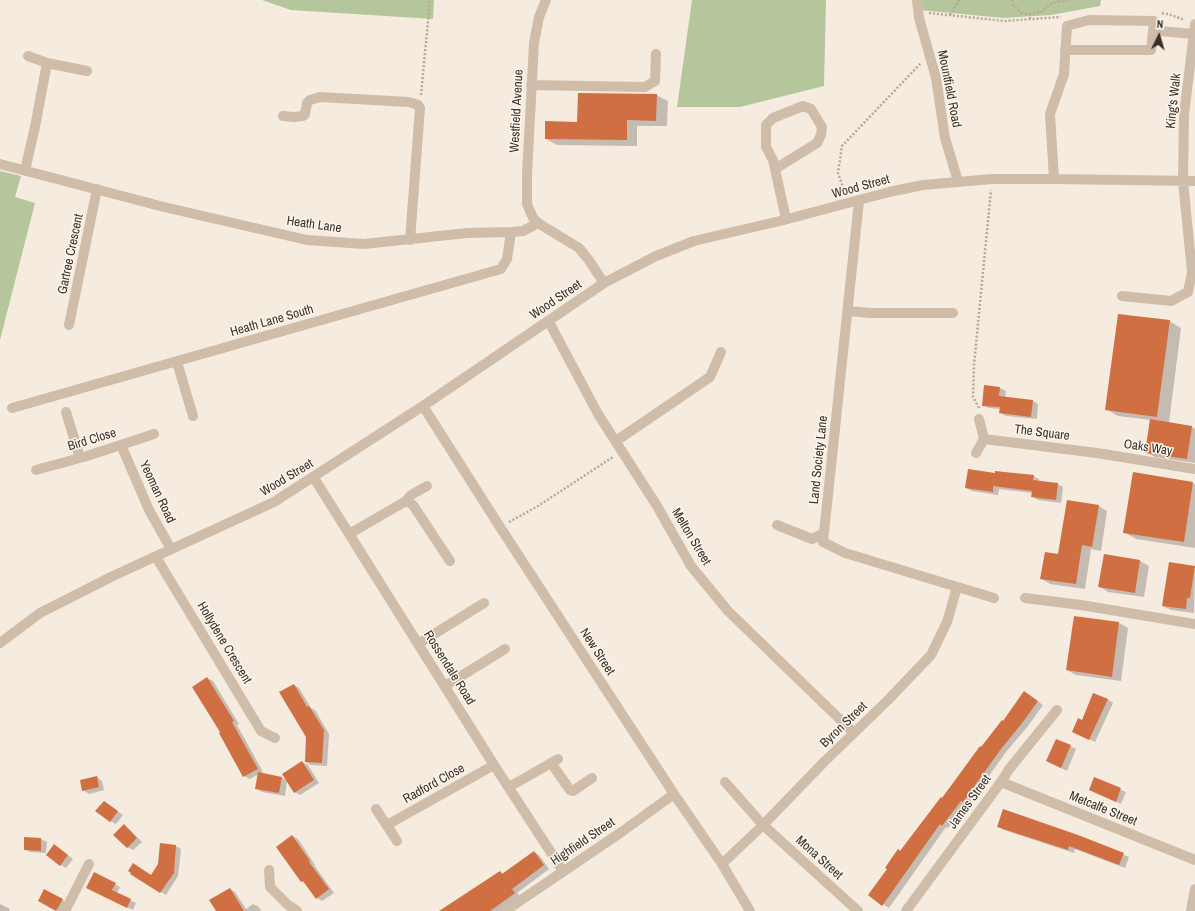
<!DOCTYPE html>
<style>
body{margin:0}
#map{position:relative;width:1195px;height:911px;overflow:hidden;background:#f5ecdf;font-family:"Archivo Narrow",sans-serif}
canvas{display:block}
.north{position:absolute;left:1139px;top:16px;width:40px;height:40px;-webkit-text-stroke:3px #fcf6ec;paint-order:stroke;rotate:5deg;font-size:11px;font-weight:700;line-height:16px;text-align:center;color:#3b312a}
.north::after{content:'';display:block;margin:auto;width:14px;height:18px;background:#3b312a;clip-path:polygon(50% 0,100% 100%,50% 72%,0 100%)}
</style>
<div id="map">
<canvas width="1195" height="911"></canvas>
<div class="north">N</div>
</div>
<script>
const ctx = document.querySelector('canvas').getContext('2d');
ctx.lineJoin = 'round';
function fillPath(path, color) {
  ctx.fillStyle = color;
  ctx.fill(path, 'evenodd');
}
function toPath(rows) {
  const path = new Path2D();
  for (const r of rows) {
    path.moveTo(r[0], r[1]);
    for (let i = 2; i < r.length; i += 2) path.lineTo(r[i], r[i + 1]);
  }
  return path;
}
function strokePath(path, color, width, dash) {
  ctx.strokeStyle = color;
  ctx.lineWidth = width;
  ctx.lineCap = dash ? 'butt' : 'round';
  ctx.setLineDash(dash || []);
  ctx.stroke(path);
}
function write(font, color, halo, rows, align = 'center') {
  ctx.font = font + ' "Archivo Narrow",sans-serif';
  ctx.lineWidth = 3;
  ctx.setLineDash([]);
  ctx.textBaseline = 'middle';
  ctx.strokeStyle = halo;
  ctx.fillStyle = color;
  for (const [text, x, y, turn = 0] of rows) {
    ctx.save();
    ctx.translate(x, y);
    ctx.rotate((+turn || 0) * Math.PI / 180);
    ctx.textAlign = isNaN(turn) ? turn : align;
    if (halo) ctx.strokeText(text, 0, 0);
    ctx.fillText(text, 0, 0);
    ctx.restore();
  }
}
fillPath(toPath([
 [262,0,434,0,433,19,291,10],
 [692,0,826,0,824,86,740,107,677,107],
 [919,0,1101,0,1100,6,1051,15,1003,18,920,10],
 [0,171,21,176,15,197,35,203,0,340]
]), '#b5c69d');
fillPath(toPath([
 [656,95,668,101,667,126,637,126,637,146,557,145,546,139,578,123],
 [1169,321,1181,328,1169,423,1192,427,1195,429,1195,463,1155,457,1146,452,1151,420,1118,416,1106,409],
 [1000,388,1006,391,1005,398,1033,401,1038,404,1037,419,1006,416,1000,413,1000,409,989,408,983,405],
 [1133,473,1195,484,1195,548,1136,539,1124,532],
 [996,475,1033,476,1039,479,1039,481,1057,484,1063,487,1061,503,1038,500,1033,497,1033,493,999,489,998,495,972,491,966,488],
 [1099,506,1107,511,1101,551,1091,549,1085,589,1050,584,1042,579],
 [1104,555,1140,561,1149,566,1144,597,1108,592,1100,587],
 [1170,563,1195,567,1194,613,1171,610,1163,606],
 [1075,617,1119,623,1128,628,1121,681,1076,675,1067,670],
 [207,678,213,681,239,724,237,725,263,772,260,773,282,778,287,781,285,796,262,792,256,788,259,774,250,779,244,776,221,732],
 [294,685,299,688,311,708,315,710,329,734,327,766,311,765,306,762,307,736],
 [1030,696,1043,705,1028,726,1006,752,969,804,967,803,948,828,946,827,889,908,869,895,900,852,981,748],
 [1107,699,1113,703,1095,742,1078,734,1082,721],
 [1057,740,1076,749,1067,771,1053,764],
 [302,762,308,765,319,783,300,795,295,792],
 [97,777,102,781,104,790,89,794,83,790],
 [1095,779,1126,792,1121,804,1090,790],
 [109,805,123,815,116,824,110,821],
 [124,826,129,829,142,842,133,850,127,847],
 [998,826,1077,836,1129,857,1125,868,1075,849,1074,853,1004,830],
 [292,836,298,839,315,865,314,865,334,893,322,901,317,898,306,884,302,881],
 [25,838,41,839,47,842,46,853,30,852,25,849],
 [176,846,181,849,178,876,166,895,131,874,152,876],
 [60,849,73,859,66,868,61,865],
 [534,852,539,855,549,869,517,893,520,896,499,911,442,911,500,872,504,874],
 [115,884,120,887,117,893,136,903,133,910,93,891],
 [230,889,235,892,246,909,253,904,259,907,261,911,217,911],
 [45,891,68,903,63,911,58,911,39,900],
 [0,904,10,909,9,911,0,911]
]), '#0003');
fillPath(toPath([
 [578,93,657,94,656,121,627,120,627,140,545,139,545,121,577,122],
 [1118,314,1170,320,1157,417,1105,410],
 [984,385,1000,387,999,396,1033,400,1031,417,999,413,1000,407,982,406],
 [1150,419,1192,426,1187,459,1145,453],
 [968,469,995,473,995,471,1034,475,1033,480,1058,483,1056,500,1031,497,1032,491,993,486,993,492,965,488],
 [1133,472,1193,482,1184,542,1123,533],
 [1067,500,1099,505,1092,547,1082,545,1076,584,1040,579,1045,552,1058,554],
 [1104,554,1140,560,1135,593,1098,587],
 [1169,562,1195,566,1190,598,1187,598,1186,609,1162,606],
 [1074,616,1119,622,1112,677,1066,670],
 [207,677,234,721,232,722,258,769,243,777,219,733,220,732,192,687],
 [294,684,307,707,309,706,324,730,322,763,305,762,306,737,279,692],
 [1024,691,1038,701,1023,722,1001,749,963,802,961,801,942,826,940,824,882,906,868,895,887,869,885,868,891,859,898,849,900,851,941,797,942,798,980,746,981,747,1002,720,1003,721],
 [1093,693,1108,699,1089,740,1072,732,1078,718,1082,720],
 [1056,739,1071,745,1061,768,1046,761],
 [302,761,314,780,294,793,282,774],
 [258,772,282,777,279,793,255,789],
 [97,776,99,787,82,791,80,780],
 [1094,777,1121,788,1116,802,1089,790],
 [104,801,118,811,110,822,95,811],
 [1003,809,1078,835,1124,853,1119,865,1069,846,1068,850,997,827],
 [124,824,137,838,127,848,113,835],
 [292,835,310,861,309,862,329,889,316,899,303,881,301,882,276,847],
 [24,837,41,838,41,851,24,850],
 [160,843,176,845,174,873,160,893,130,874,131,873,128,871,133,863,151,875,158,864],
 [54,844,68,855,60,866,46,855],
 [534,851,544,865,512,889,515,893,490,911,439,911,500,871,502,874],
 [94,872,116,883,112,890,131,899,127,908,86,888],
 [230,888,244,911,216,911,209,900],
 [44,889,63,899,56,911,38,901]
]), '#d06f42');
strokePath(toPath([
 [1012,0,1014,6,1022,13,1030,14],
 [929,13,1005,21,1061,17],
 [1162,13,1168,14,1185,20],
 [950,15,959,0],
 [1030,19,1030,14,1041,12,1052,3,1070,0],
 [421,95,430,0],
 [845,193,838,173,842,146,921,63],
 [979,408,973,397,974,365,991,190],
 [509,522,538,506,613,457]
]), '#bba793', 2.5, [2, 2]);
strokePath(toPath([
 [917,0,919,18,936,78,945,138,958,181],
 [1159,31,1194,34],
 [28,56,47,63],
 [531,85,645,87,655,81,656,54],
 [283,116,294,117,303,116,305,114,307,103,310,100,320,97,409,102,418,105,420,108,410,240],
 [0,164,164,207,307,240,364,244,467,233,511,232,523,231,538,223,579,248,588,259,604,283],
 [775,169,817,143,821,135,822,127,811,109,803,106,773,118,766,125,766,147,773,160,786,219],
 [25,170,35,127,47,63,87,71],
 [1054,179,1050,114,1064,74,1067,26,1089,20,1154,21,1151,50,1065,50],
 [859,201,823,542,845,553,994,598],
 [538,223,533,218,527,204,527,174,534,43,539,17,546,0],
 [1122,296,1171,301,1188,292,1192,272,1183,181,1184,115,1195,24],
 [848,311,870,313,953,313],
 [549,322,598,414,657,506,691,566,728,611,854,733],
 [69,325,97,189],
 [177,362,193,416],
 [423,406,500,527,674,794,722,864,750,911],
 [12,408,501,269,507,259,511,232],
 [66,412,80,458],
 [979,419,984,439,1097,453,1195,469],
 [616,441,710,377,721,352],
 [121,445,149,510,171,549],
 [976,453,984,439],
 [36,470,87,456,154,434],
 [314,478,494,765,563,871],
 [406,501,411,495,427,486],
 [777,525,812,539,824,533],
 [349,534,406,501,413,505,450,561],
 [156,557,261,731,275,738],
 [1025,598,1081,605,1195,624],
 [0,643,40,613,113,576,274,502,423,406,604,283,656,256,694,241,784,220,889,192,923,185,992,179,1054,179,1195,181],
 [418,644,484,603],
 [445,686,505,649],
 [551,763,570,790,573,791,592,778],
 [725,782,763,825,858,911],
 [1001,782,1195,860],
 [509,787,558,759],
 [376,809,397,841],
 [387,825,494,765],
 [722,864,763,825,824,762,888,700,931,655,947,622,957,587],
 [269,870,270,887,288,905,297,911],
 [65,911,89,864],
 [505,911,623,831,674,794],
 [906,911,1001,782,1010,768,1057,710],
 [1191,911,1195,889]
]), '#cfbda9', 10);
write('13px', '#3b312a', '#fcf6ec', [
 ["Mountfield Road",949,89,79],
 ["King's Walk",1174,101,-84],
 ["Westfield Avenue",517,111,-87],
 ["Wood Street",861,187,-15],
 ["Heath Lane",314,225,8],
 ["Gartree Crescent",71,254,-78],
 ["Wood Street",556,300,-34],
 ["Heath Lane South",272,321,-16],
 ["The Square",1042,433,7],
 ["Bird Close",92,440,-17],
 ["Oaks Way",1148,448,9],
 ["Land Society Lane",819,460,-84],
 ["Wood Street",287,478,-31],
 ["Yeoman Road",157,492,65],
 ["Melton Street",691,537,59],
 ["Hollydene Crescent",224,643,59],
 ["New Street",597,652,57],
 ["Rossendale Road",449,668,58],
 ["Byron Street",844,725,-44],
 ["Radford Close",434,784,-29],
 ["James Street",970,802,-54],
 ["Metcalfe Street",1103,809,22],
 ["Highfield Street",583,842,-34],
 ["Mona Street",819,858,42]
]);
</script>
